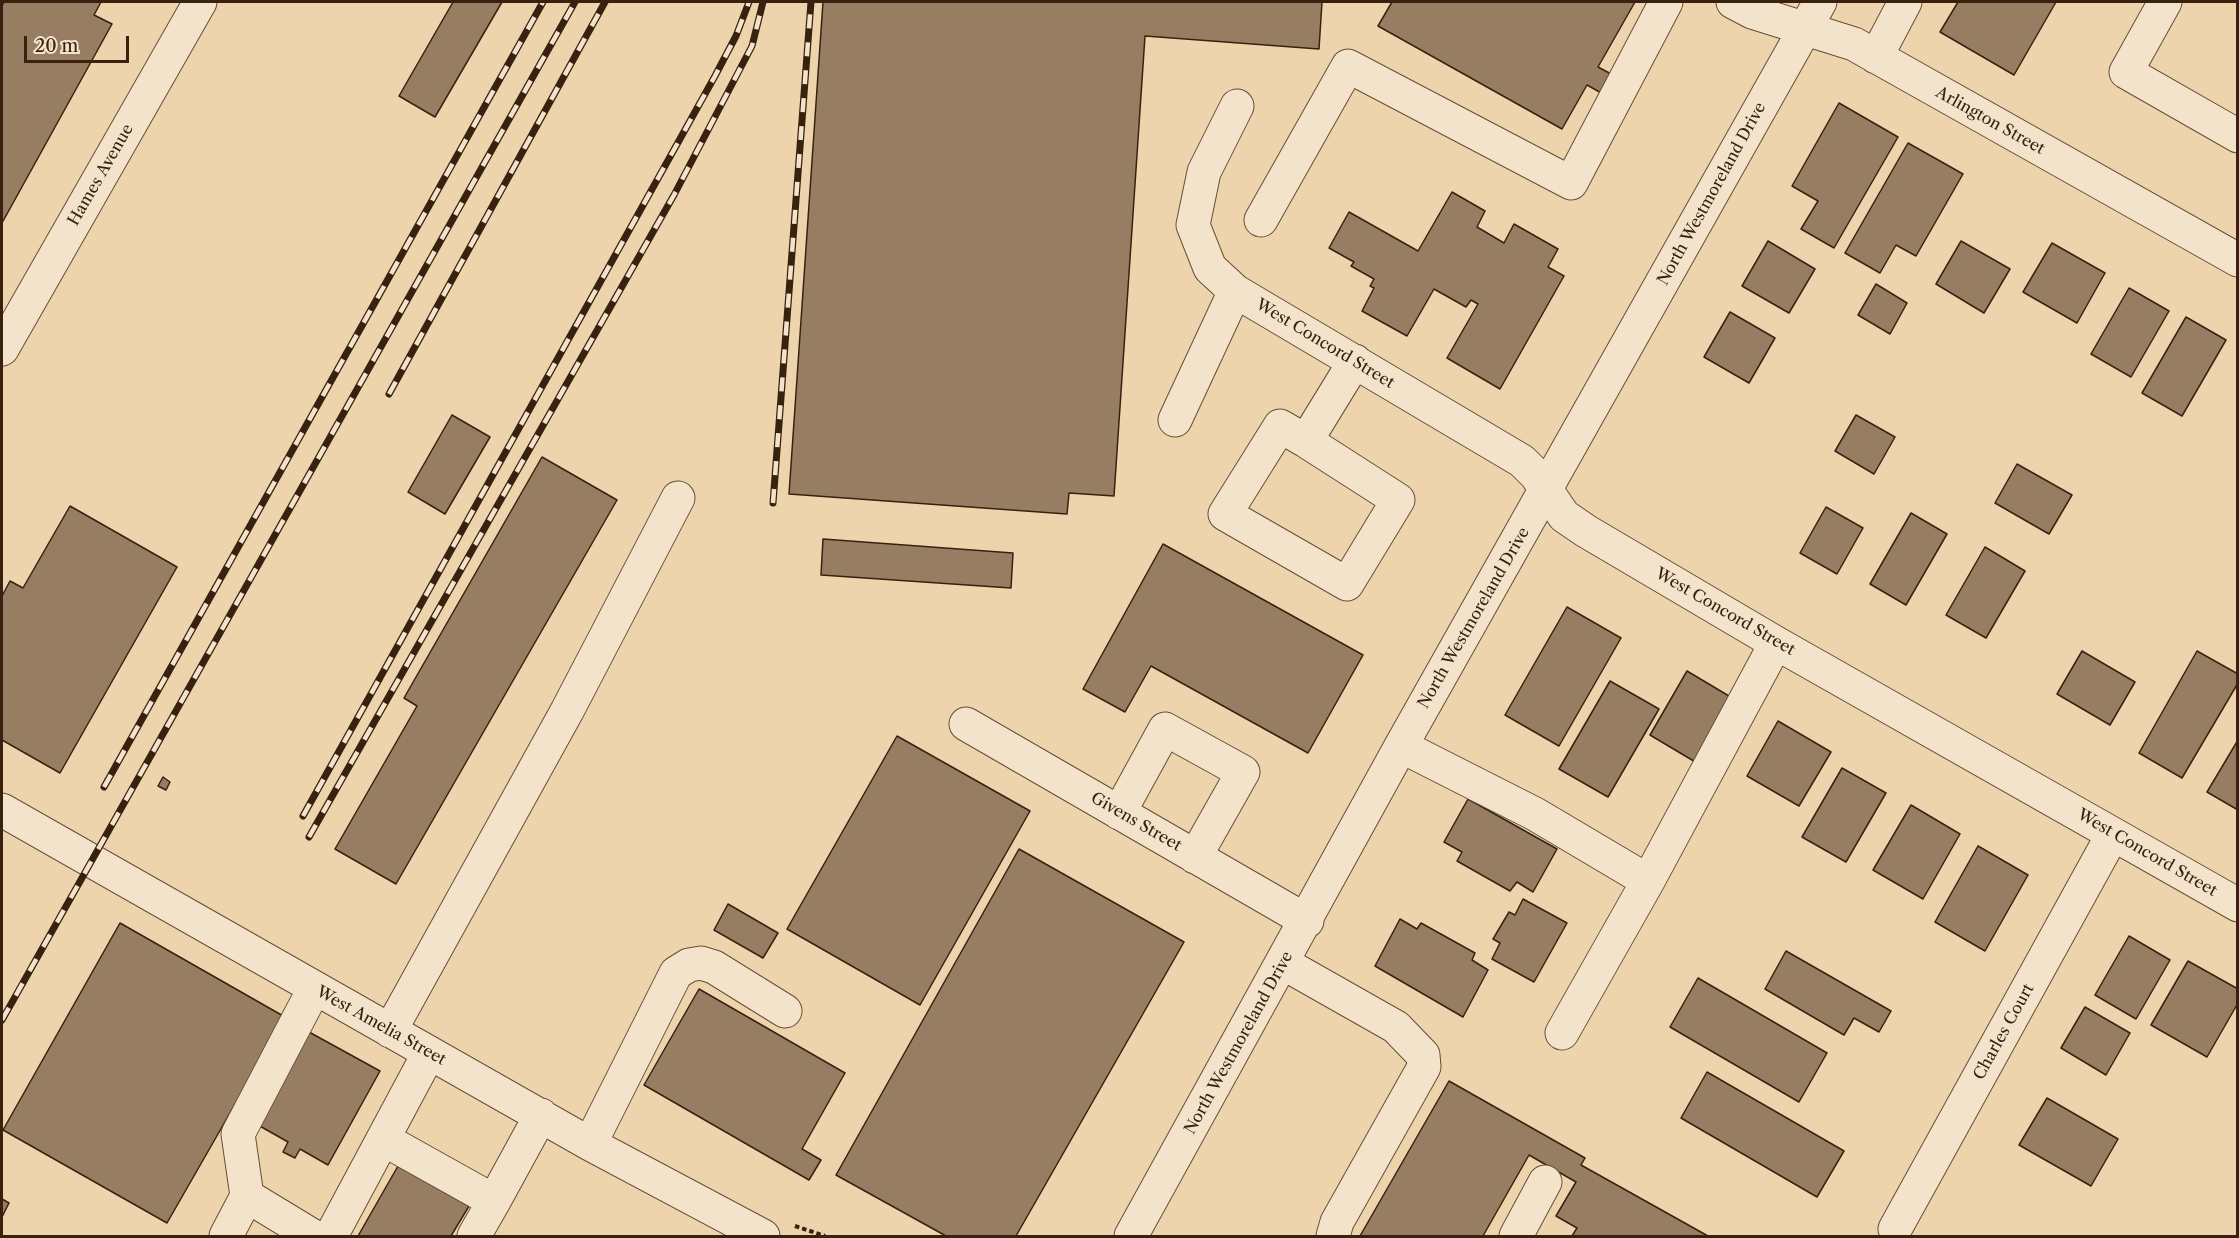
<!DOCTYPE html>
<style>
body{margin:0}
#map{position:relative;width:2239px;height:1238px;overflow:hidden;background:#edd4ad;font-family:"Libre Caslon Text",serif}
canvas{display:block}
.frame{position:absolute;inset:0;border:3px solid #392110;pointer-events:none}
.scale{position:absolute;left:24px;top:36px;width:105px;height:27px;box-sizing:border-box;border:3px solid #392110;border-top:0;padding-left:8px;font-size:18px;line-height:21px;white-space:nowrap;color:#392110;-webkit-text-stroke:4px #f3e3ca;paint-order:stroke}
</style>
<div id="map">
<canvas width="2239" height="1238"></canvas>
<div class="frame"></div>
<div class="scale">20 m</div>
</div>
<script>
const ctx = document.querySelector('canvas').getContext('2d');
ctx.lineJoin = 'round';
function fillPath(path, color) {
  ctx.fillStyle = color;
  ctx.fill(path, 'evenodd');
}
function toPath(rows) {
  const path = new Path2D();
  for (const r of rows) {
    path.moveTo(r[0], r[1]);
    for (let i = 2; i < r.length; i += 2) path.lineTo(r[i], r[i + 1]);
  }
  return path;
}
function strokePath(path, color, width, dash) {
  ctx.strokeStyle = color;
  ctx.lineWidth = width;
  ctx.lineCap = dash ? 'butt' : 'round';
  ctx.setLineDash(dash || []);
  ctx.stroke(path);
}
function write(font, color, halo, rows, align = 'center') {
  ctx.font = font + ' "Libre Caslon Text",serif';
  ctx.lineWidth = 6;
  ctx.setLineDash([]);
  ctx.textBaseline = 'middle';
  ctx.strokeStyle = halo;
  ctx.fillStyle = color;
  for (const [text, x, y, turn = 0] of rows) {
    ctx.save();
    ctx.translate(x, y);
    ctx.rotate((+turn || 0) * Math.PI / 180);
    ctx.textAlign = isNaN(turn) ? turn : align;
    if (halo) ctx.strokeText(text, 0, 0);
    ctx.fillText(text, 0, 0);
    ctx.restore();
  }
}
const building = toPath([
 [4,2,101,2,94,15,112,24,2,223,2,6,4,2],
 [453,2,502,2,435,117,399,96,453,2],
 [823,2,1322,2,1319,49,1145,36,1114,496,1069,493,1067,514,789,494,823,2],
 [1392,2,1635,2,1598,67,1613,75,1603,94,1587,85,1562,129,1378,26,1392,2],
 [1958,2,2056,2,2014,75,1940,32,1958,2],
 [1839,103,1898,137,1834,248,1801,229,1818,201,1792,186,1839,103],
 [1908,143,1963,174,1916,256,1896,245,1880,273,1845,253,1908,143],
 [1452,192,1485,211,1477,227,1504,243,1514,224,1558,249,1548,267,1564,276,1500,389,1447,358,1478,304,1471,300,1466,307,1434,289,1407,336,1362,311,1374,288,1370,286,1374,279,1351,266,1354,262,1329,248,1349,212,1418,251,1452,192],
 [1768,241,1815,269,1789,313,1742,286,1768,241],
 [1961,241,2010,269,1984,313,1936,284,1961,241],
 [2052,243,2105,273,2077,323,2023,292,2052,243],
 [1876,284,1907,303,1890,334,1858,315,1876,284],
 [2129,288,2169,311,2131,377,2091,354,2129,288],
 [1730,312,1775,338,1749,383,1704,357,1730,312],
 [2186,317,2226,340,2182,416,2142,393,2186,317],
 [452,415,490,437,445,514,408,492,452,415],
 [1856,415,1895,437,1874,474,1835,451,1856,415],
 [542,457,617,500,396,884,335,849,417,706,404,698,542,457],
 [2017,464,2072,495,2049,534,1995,503,2017,464],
 [70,506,177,567,60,773,2,740,2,596,10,581,23,588,70,506],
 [1826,507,1863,528,1837,574,1800,553,1826,507],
 [1911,513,1947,534,1906,605,1870,584,1911,513],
 [823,539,1013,553,1011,588,821,575,823,539],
 [1163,544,1363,655,1308,753,1151,666,1125,712,1083,689,1163,544],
 [1985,547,2025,571,1986,638,1946,615,1985,547],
 [1567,607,1621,638,1559,746,1505,715,1567,607],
 [2082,651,2135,682,2110,725,2057,694,2082,651],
 [2197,651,2238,674,2238,683,2182,778,2139,753,2197,651],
 [1687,671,1734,699,1697,763,1650,735,1687,671],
 [1610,681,1659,709,1608,797,1559,769,1610,681],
 [1778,721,1831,752,1799,806,1747,776,1778,721],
 [897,736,1030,811,920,1005,787,929,897,736],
 [2238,740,2238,810,2207,792,2238,740],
 [1842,768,1886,793,1846,862,1802,837,1842,768],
 [163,777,170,782,166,790,158,786,163,777],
 [1468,799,1557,849,1533,892,1517,882,1510,891,1457,861,1462,852,1444,842,1468,799],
 [1911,805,1960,834,1923,899,1873,870,1911,805],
 [1978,846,2028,875,1985,951,1935,922,1978,846],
 [1019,849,1184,942,1016,1236,946,1236,836,1175,1019,849],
 [1523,899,1567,923,1534,982,1492,959,1500,943,1493,939,1509,912,1515,915,1523,899],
 [728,904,778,933,763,958,714,930,728,904],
 [1400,919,1417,929,1421,923,1475,953,1472,960,1488,970,1463,1017,1375,966,1400,919],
 [120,923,285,1017,167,1223,3,1130,120,923],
 [2129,936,2170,960,2136,1019,2095,995,2129,936],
 [1786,951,1891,1011,1879,1032,1854,1018,1844,1035,1765,989,1786,951],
 [2188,961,2238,989,2238,1003,2207,1057,2151,1025,2188,961],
 [1698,978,1827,1053,1799,1102,1670,1027,1698,978],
 [699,989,845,1073,802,1149,821,1160,809,1180,644,1085,699,989],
 [2085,1007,2130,1033,2106,1075,2061,1048,2085,1007],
 [309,1032,380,1071,328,1165,300,1149,295,1158,283,1152,288,1142,258,1125,309,1032],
 [1707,1072,1844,1151,1817,1197,1681,1118,1707,1072],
 [1449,1081,1585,1158,1581,1165,1708,1236,1572,1236,1577,1228,1556,1216,1576,1182,1529,1155,1483,1236,1360,1236,1449,1081],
 [2047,1098,2118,1139,2091,1186,2019,1145,2047,1098],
 [398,1166,469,1206,451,1236,358,1236,398,1166],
 [2,1199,9,1203,2,1217,2,1199]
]);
fillPath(building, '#977e62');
strokePath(building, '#392110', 1.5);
const minor = toPath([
 [1733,2,1752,12,1854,44,2238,260],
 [2165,2,2126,72,2238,136],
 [1876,57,1905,2],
 [1237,106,1204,172,1193,225,1210,268,1235,291,1522,461,1536,475,1564,516,1586,531,1776,643,2238,905],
 [1261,220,1348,66,1571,183,1666,2],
 [2,349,200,2],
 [1175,420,1235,291],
 [1306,441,1398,500,1347,584,1225,514,1280,426,1306,441,1355,361],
 [966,724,1307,921],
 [1401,746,1535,814,1648,881],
 [2,810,590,1144,763,1236],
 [1119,813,1165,729,1243,772,1195,857],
 [1283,963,1396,1027,1423,1055,1424,1067,1337,1222,1333,1236],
 [390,1031,567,711,678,498],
 [1562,1033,1648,881,1776,643],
 [383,1139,494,1201,541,1115],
 [590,1144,676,973,689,965,701,963,714,967,785,1011],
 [247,1196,238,1134,314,989],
 [1895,1229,2113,834],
 [226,1236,247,1196,313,1236],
 [331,1236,429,1053],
 [474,1236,494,1201],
 [1131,1236,1401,746,1820,2],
 [1516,1236,1545,1182]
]);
strokePath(minor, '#664e37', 35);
strokePath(toPath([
 [795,1226,825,1236]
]), '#392110', 4, [4.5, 3]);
strokePath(minor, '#f3e3ca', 33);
const rail = toPath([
 [389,394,605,2],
 [773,503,811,2],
 [104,787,543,2],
 [303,816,715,76,736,36,749,2],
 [309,837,674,195,752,46,763,2],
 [2,1020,575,2]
]);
strokePath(rail, '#392110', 7);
strokePath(rail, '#f3e3ca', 4.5, [14]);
write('16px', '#392110', '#f3e3ca', [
 ["Arlington Street",1990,121,29],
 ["Hames Avenue",101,175,-60],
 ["North Westmoreland Drive",1712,194,-61],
 ["West Concord Street",1325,344,31],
 ["West Concord Street",1725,612,30],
 ["North Westmoreland Drive",1474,618,-60],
 ["Givens Street",1136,822,30],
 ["West Concord Street",2147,853,30],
 ["West Amelia Street",381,1026,29],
 ["Charles Court",2004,1032,-61],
 ["North Westmoreland Drive",1239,1043,-61]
]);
</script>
